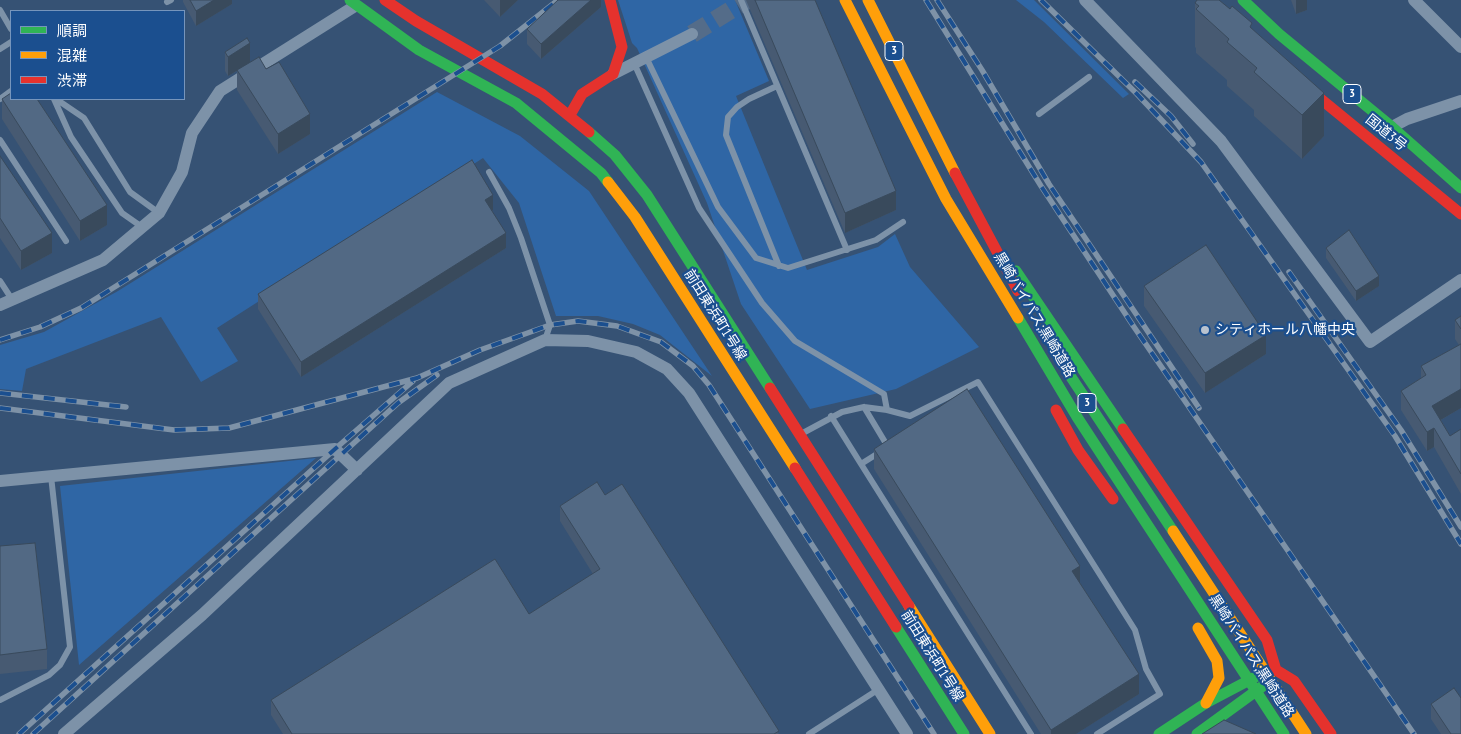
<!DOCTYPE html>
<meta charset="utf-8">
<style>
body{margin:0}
#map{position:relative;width:1461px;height:734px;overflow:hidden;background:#365274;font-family:"PT Sans Narrow","Noto Sans JP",sans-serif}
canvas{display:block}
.legend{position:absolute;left:10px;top:10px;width:175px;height:90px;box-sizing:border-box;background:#1b4f8f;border:1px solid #7695bc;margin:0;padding:6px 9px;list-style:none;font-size:15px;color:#fff}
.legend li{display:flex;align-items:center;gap:10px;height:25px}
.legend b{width:25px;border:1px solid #7695bc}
</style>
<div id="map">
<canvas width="1461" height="734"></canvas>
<ul class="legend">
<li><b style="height:6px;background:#30b455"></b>順調</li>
<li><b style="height:6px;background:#ff9f0a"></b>混雑</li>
<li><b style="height:6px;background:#e5322d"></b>渋滞</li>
</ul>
</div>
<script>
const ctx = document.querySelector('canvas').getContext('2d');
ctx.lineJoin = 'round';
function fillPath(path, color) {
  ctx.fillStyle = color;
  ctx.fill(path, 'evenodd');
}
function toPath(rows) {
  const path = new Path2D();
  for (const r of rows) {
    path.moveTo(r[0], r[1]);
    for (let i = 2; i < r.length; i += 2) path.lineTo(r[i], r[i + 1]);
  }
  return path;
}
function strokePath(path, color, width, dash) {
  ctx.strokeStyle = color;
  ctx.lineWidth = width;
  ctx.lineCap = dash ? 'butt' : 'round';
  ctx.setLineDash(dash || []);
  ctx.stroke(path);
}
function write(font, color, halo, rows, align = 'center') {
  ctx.font = font + ' "PT Sans Narrow","Noto Sans JP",sans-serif';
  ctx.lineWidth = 4.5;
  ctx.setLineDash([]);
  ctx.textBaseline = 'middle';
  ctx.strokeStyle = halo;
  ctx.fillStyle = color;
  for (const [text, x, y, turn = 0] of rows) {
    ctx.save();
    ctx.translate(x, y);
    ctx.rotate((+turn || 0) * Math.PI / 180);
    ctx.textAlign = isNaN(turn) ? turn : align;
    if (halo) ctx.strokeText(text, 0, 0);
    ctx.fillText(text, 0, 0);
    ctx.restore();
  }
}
fillPath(toPath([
 [618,0,735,0,769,81,736,96,807,270,878,247,895,234,910,267,979,347,896,389,810,409,741,304,707,203,637,48,632,43],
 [1016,0,1034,0,1129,94,1123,98,1044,22],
 [437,92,520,136,589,191,712,376,660,335,633,324,598,316,556,316,519,203,483,158,217,328,238,361,201,382,161,317,26,369,22,391,0,389,0,345,44,332,118,291],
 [316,458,79,665,60,486]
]), '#2f66a5');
strokePath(toPath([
 [692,34,747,0]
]), '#546c89', 18, [18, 9]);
strokePath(toPath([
 [741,0,847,250],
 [167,2,171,0],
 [0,10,11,29],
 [0,49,11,42],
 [646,57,718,207,756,258,788,268,876,240,903,222],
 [634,63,699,208,762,303,795,341,884,394,887,410,864,407,842,412,801,434],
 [777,86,749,99,737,107,728,117,726,135,779,266],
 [0,99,11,91],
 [54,99,71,137,122,213,142,227],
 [56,99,84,118,130,192,159,213],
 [1039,114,1089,77],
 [0,140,66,241],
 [489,172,509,208,521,238,550,325,545,340],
 [0,281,13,301],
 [887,410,910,416,978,382,1135,630,1146,669,1160,694,1097,734],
 [831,416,861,464,888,447,864,407],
 [861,464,1031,734],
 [0,700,49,675,60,665,70,647,51,476],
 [809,734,879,689]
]), '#7d92a8', 6);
strokePath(toPath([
 [1085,0,1221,141,1370,342,1461,280],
 [1414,0,1461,47],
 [613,74,692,34],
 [1392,127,1407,119,1461,101],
 [0,305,103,260,159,213,182,172,192,133,220,91,355,6],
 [0,481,335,449,357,470],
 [64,734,202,615,449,383,545,340,588,341,636,352,667,369,689,393,907,734]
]), '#7d92a8', 12);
strokePath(toPath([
 [350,0,419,50,516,103,601,173,608,182],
 [1243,0,1279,34,1392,127,1461,188],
 [589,132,615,155,647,195,770,388],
 [1016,271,1123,429],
 [1018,318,1077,417,1284,734],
 [1069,374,1173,531],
 [896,627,964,734],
 [1159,734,1206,703,1261,674],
 [1197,734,1267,683]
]), '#30b455', 11);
strokePath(toPath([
 [845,0,946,199,1018,318],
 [868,0,955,173],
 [608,182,635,217,795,468],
 [1173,531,1306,734],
 [909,606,990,734],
 [1198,628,1217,661,1219,678,1206,703]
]), '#ff9f0a', 11);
strokePath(toPath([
 [385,0,416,21,542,94,589,132],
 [1300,82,1461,214],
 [570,115,582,94,613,74,622,47,610,0],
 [955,173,1018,291],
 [770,388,909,606],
 [1056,410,1078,450,1113,499],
 [1123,429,1267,640,1276,670,1294,681,1331,734],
 [795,468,896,627]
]), '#e5322d', 11);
const rail = toPath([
 [926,0,1041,186,1134,327,1414,734],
 [937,0,982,70,1049,184,1199,408],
 [1041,0,1137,94,1201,162,1395,436,1461,544],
 [1135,82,1171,116,1193,144],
 [1289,272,1401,430,1461,527],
 [0,340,40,327,81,308,500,46,558,0],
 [0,393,126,407],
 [0,408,174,430,229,428,417,378,480,350,550,325,578,321,617,326,661,342,693,366,709,385,934,734],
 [19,734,335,449,413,381],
 [33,734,398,403,437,375]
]);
strokePath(rail, '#7e92a7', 5.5);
strokePath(rail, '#1b4f8f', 4, [11]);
fillPath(toPath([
 [183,0,232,0,232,4,196,26,183,2],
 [484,0,518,0,500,17],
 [601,0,601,7,541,59,527,44,527,29],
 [746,0,815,0,896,210,845,233],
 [1291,0,1307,0,1307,10,1296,14],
 [1195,3,1252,29,1324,136,1302,159,1254,116,1254,110,1227,86,1227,80,1196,53,1196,48,1195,47],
 [225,52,250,62,310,134,278,154,237,90,237,71,228,76,225,71],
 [2,99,107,225,80,241,2,119],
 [0,156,52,253,21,270,0,238],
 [492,210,506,248,301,377,258,309,258,294,493,210],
 [1326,248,1379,286,1356,301,1326,258],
 [1144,286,1266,354,1205,393,1144,306],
 [1461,316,1461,408,1441,420,1450,436,1461,429,1461,494,1434,447,1427,451,1401,410,1401,391,1421,378,1421,366,1459,345,1455,339,1455,320],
 [874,449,1139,694,1076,734,1041,734,874,469],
 [605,495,779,734,283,734,271,715,271,700,529,614,593,574,560,521,560,506],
 [0,546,47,649,47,669,0,674],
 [1431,704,1461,734,1441,734,1431,719]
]), '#475a72');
fillPath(toPath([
 [214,0,232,0,232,4,196,26,196,11],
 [500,0,518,0,500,17],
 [591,0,601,0,601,7,541,59,541,44],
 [1296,0,1307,0,1307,10,1296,14],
 [250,43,250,63,228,76,228,57],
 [1324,93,1324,136,1302,159,1302,115],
 [310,114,310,134,278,154,278,134],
 [896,191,896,210,845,233,845,213],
 [493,195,493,210,485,215,485,200],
 [107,205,107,225,80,241,80,221],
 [52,233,52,253,21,270,21,251],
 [506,233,506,248,301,377,301,362],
 [1379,276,1379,286,1356,301,1356,291],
 [1266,335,1266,354,1205,393,1205,373],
 [1461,389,1461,408,1432,425,1432,406],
 [1434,428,1434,447,1427,451,1427,432],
 [1080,566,1080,585,1072,571],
 [1139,674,1139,694,1076,734,1051,734,1051,730]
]), '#394a5c');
const building = toPath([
 [190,0,214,0,196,11,190,0],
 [558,0,591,0,541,44,527,29,558,0],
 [755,0,815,0,896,191,845,213,755,0],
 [1197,0,1219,0,1230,9,1232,6,1252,23,1250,27,1324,93,1302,115,1254,72,1257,68,1227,42,1229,39,1196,9,1199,6,1195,3,1197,0],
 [247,38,250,43,228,57,225,52,247,38],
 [259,57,266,69,279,62,310,114,278,134,237,70,259,57],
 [11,93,11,99,37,99,107,205,80,221,2,99,11,93],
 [0,156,52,233,21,251,0,218,0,156],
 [472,160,493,195,485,200,506,233,301,362,258,294,472,160],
 [1349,230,1379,276,1356,291,1326,248,1349,230],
 [1206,245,1266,335,1205,373,1144,286,1206,245],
 [1461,316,1461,329,1455,320,1461,316],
 [1461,344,1461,389,1432,406,1450,436,1461,429,1461,474,1434,428,1427,432,1401,391,1426,375,1421,366,1461,344],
 [967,389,1080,566,1072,571,1139,674,1051,730,874,449,967,389],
 [597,482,605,495,622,484,779,731,774,734,292,734,271,700,495,559,529,614,600,569,560,506,597,482],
 [35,543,47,649,0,655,0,546,35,543],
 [1454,688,1461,698,1461,734,1451,734,1431,704,1454,688],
 [1224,720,1256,734,1202,734,1224,720]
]);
fillPath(building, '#526984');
strokePath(building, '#394a5c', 1);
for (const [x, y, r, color] of [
 [1205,330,5,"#b9c2ce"]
]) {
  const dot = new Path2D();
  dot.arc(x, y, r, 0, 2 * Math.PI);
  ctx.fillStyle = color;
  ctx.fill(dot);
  strokePath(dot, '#1b4f8f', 2);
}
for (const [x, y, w] of [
 [894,51,18],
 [1352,94,18],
 [1087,403,18]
]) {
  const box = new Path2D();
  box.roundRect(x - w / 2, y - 9.5, w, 19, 4);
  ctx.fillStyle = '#1b4f8f';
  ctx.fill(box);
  strokePath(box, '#fff', 1);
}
write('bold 12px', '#fff', null, [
 ["3",894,51],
 ["3",1352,94],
 ["3",1087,403]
]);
write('14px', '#fff', '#1b4f8f', [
 ["国道3号",1386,133,39],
 ["前田東浜町1号線",715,315,58],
 ["黒崎バイパス;黒崎道路",1034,315,59],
 ["前田東浜町1号線",932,656,58],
 ["黒崎バイパス;黒崎道路",1251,656,57]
]);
write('14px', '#fff', '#1b4f8f', [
 ["シティホール八幡中央",1215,330]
], 'left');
</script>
